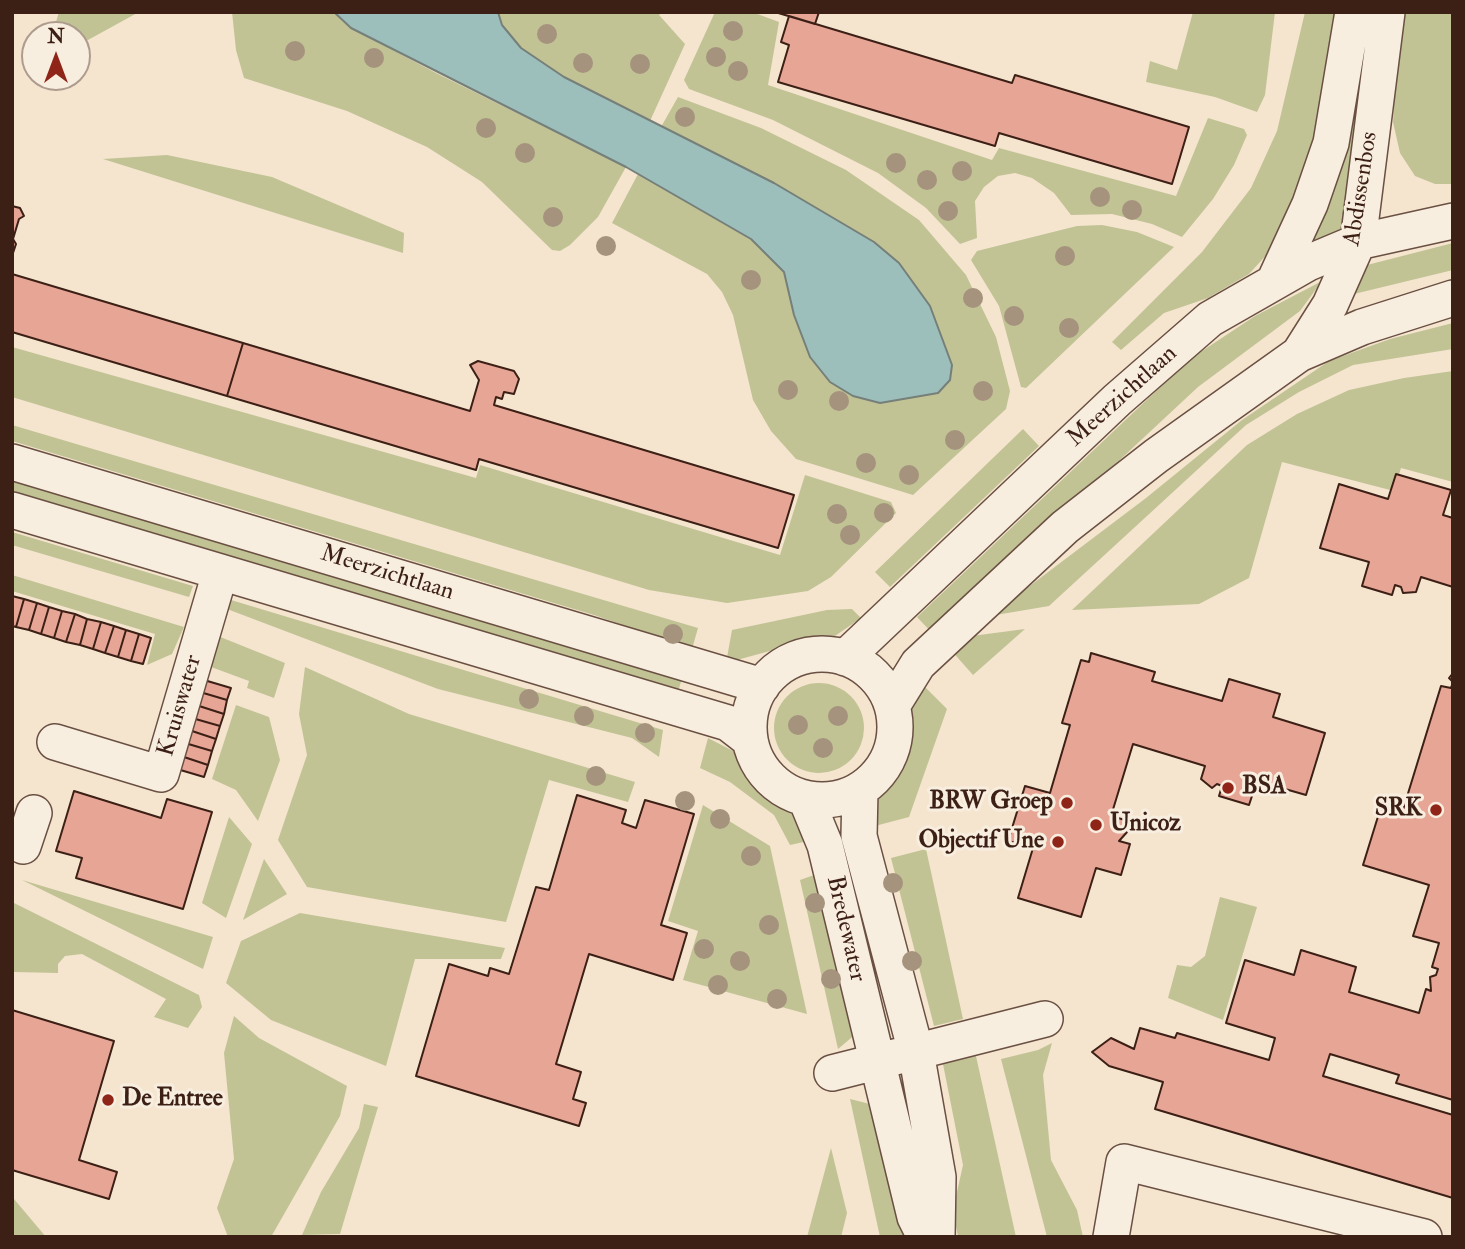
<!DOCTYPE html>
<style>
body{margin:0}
#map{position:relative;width:1465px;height:1249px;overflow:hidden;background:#f5e5ce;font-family:"IM FELL Double Pica",serif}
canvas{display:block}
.frame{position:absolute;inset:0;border:14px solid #3c1f15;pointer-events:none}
.north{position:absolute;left:21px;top:21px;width:70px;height:70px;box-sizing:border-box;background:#f8eedf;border:2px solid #ad9b8e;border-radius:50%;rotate:0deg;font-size:19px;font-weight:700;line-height:28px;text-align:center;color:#3c1f15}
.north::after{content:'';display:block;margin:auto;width:24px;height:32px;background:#8f2418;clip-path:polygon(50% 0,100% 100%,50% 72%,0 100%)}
</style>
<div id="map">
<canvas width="1465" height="1249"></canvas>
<div class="frame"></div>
<div class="north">N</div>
</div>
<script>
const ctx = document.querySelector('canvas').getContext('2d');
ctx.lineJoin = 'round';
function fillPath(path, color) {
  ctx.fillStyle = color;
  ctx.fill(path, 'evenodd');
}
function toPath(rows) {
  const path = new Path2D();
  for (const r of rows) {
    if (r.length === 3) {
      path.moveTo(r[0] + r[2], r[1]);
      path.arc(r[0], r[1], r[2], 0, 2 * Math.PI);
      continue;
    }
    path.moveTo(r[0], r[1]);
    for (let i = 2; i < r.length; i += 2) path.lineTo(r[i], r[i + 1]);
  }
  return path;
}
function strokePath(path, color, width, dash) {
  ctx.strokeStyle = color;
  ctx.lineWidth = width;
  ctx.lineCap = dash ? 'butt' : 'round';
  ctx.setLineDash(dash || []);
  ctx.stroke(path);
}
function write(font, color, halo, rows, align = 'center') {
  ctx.font = font + ' "IM FELL Double Pica",serif';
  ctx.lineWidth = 6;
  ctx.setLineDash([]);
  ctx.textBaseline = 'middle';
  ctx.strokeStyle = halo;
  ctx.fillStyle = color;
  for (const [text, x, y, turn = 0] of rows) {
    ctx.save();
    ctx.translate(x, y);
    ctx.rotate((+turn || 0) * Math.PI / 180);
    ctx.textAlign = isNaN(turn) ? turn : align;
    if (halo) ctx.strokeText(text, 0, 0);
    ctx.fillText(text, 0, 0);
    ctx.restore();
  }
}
fillPath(toPath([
 [59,12,139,12,77,46,77,35,52,35],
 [232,12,334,12,351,28,436,73,626,167,598,217,570,245,560,251,552,250,482,182,427,147,347,111,244,78,236,50],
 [498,12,662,12,659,15,685,44,650,121,564,77,521,48,502,25],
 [715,12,752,12,779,22,768,85,992,160,999,148,1176,196,1208,118,1244,129,1247,135,1234,165,1213,199,1182,237,1152,224,1112,214,1071,215,1054,193,1032,178,1015,173,998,176,984,187,975,201,977,238,960,244,926,208,878,173,773,120,689,89,684,80],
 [1193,12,1275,12,1265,95,1257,112,1215,97,1146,82,1150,61,1177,70],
 [1305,12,1338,12,1315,147,1281,239,1249,274,1208,298,1164,313,1121,350,1112,342,1202,252,1251,188,1277,131],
 [1363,12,1378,12,1342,230,1309,242],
 [1406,12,1453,12,1453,184,1435,184,1415,176,1400,153,1393,122,1397,55],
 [678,97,761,128,846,170,919,220,966,275,996,337,1010,391,1006,409,913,495,796,459,771,431,753,400,733,315,722,292,707,274,612,223,638,174,751,239,784,272,794,315,810,356,830,382,880,403,938,393,774,183,661,127],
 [167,155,272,177,404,233,403,253,103,159],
 [1102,225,1137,232,1174,247,1026,388,1021,387,999,306,971,260,977,251,1077,226],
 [1453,243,1453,270,1354,294,1367,265],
 [1322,281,1300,311,1198,387,933,634,917,617,1190,359,1255,316],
 [1453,323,1453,349,1353,365,1299,392,1246,425,1049,606,990,616,1146,498,1242,420,1329,361,1390,339],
 [12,347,476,478,480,465,780,555,805,475,891,502,896,513,831,577,808,591,727,603,649,590,12,397],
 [1453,371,1453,482,1401,468,1394,491,1282,462,1249,578,1199,604,1072,610,1247,445,1297,414,1349,390,1404,378],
 [12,425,698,628,692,649,594,615,12,441],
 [1023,429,1039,446,890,587,875,572],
 [12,473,683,675,677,695,12,500],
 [12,532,193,586,189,597,12,545],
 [12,575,184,627,172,654,147,665,155,634,12,591],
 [231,600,663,730,659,757,632,738,438,689,227,609],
 [852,609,861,618,832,638,799,643,726,663,732,630,827,610],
 [1025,629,973,675,950,649,964,637],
 [213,634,285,663,274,698,247,688,249,681,203,664],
 [305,667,409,714,635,782,628,802,549,780,506,922,307,887,278,840,307,755,299,714],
 [920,682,947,709,909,817,875,826,870,802,886,785,898,762,908,734,911,704],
 [819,728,45],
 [236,705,269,717,280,760,258,821,236,790,212,779],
 [708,738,735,752,746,776,763,797,795,815,808,841,790,845,774,815,730,782,700,768],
 [703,805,770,846,807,1014,683,980,698,931,668,921],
 [229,817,252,844,226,918,202,903],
 [926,849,963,1019,934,1026,891,858],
 [264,859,287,894,243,920],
 [817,874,857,1033,838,1049,800,880],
 [22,880,213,937,203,969],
 [1220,897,1257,907,1223,1020,1168,998,1177,965,1191,967,1205,956],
 [12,902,199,995,202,1007,188,1028,154,1017,166,999,82,954,65,956,58,964,58,973,14,972],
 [300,913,505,948,501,959,415,959,386,1066,271,1020,226,983,241,941],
 [234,1016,259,1038,347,1086,340,1116,271,1237,228,1237,217,1208,234,1159,224,1053],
 [1052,1043,1043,1075,1051,1160,1077,1210,1083,1237,1047,1237,1001,1059,1038,1050],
 [974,1047,1016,1237,958,1237,953,1210,963,1165,941,1054],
 [850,1099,874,1105,907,1237,880,1237],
 [364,1104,378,1107,340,1234,302,1235,321,1192,359,1128],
 [831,1148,847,1213,841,1237,807,1237],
 [12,1198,14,1199,46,1237,12,1237]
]), '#c1c395');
const water = toPath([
 [334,12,498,12,502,25,521,48,564,77,774,183,874,242,899,263,930,306,952,365,950,380,938,393,880,403,853,396,830,382,810,357,794,315,784,272,751,239,626,167,351,28,334,12]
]);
fillPath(water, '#9cbfbb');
strokePath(water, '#767f79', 2);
const building = toPath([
 [775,12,819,12,815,24,775,12],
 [789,16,1012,83,1015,75,1189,127,1172,184,999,133,995,146,778,82,789,45,781,42,789,16],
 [12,206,20,208,24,216,19,219,13,239,16,244,12,256,12,206],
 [12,274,243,343,227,396,12,332,12,274],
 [243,343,470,411,479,380,470,365,478,361,514,371,519,379,514,394,504,392,502,399,496,397,494,405,794,495,778,548,479,459,476,470,227,396,243,343],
 [1396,474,1451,490,1443,515,1453,518,1453,587,1421,577,1416,592,1403,593,1401,587,1395,585,1392,595,1362,586,1369,562,1320,548,1339,484,1388,499,1396,474],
 [12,596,24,599,16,627,12,626,12,596],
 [24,599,37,603,29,630,16,627,24,599],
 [37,603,49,607,41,634,29,630,37,603],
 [49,607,62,611,54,638,41,634,49,607],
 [62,611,75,614,66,642,54,638,62,611],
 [75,614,87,619,80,645,66,642,75,614],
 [87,619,101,622,93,649,80,645,87,619],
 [101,622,114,626,105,653,93,649,101,622],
 [114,626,126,630,118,657,105,653,114,626],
 [126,630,139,634,131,661,118,657,126,630],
 [139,634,151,638,143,664,131,661,139,634],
 [1091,653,1155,672,1152,681,1222,701,1229,679,1280,694,1273,717,1325,733,1306,795,1257,781,1249,805,1219,796,1222,786,1217,784,1212,788,1201,779,1205,766,1133,744,1111,816,1125,820,1124,826,1128,831,1119,841,1130,844,1121,875,1096,868,1081,917,1018,898,1033,848,1008,841,1025,786,1050,793,1070,725,1062,723,1081,660,1089,662,1091,653],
 [1453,673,1453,1100,1396,1083,1399,1075,1330,1054,1323,1076,1453,1115,1453,1198,1155,1109,1163,1082,1109,1066,1092,1052,1111,1038,1134,1049,1140,1028,1175,1038,1177,1033,1269,1060,1275,1038,1226,1023,1245,960,1294,975,1301,950,1356,967,1349,992,1419,1013,1426,989,1431,991,1430,977,1436,975,1438,969,1432,967,1439,943,1413,936,1429,885,1363,865,1380,810,1386,808,1402,813,1441,686,1451,688,1453,682,1449,678,1453,673],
 [204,680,231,688,227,700,200,692,204,680],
 [200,692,227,700,224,714,196,705,200,692],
 [196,705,224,714,220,726,192,718,196,705],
 [192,718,220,726,216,739,189,730,192,718],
 [189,730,216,739,212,751,185,743,189,730],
 [185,743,212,751,208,765,181,756,185,743],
 [181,756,208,765,204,777,177,769,181,756],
 [74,791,161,818,167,799,212,812,183,909,76,878,82,858,56,851,74,791],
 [577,795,626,810,622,823,636,828,645,800,694,814,661,925,687,933,673,980,589,954,556,1064,581,1072,573,1099,586,1103,579,1126,416,1076,449,964,488,976,490,968,509,974,536,887,549,890,577,795],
 [12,1010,114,1041,79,1160,117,1172,109,1199,12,1170,12,1010]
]);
fillPath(building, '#e6a595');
strokePath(building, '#3c1f15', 2);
const minor = toPath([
 [1274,282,1310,204,1331,143,1353,12],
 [1299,354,1330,305,1358,242,1387,12],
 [12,462,762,686],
 [12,510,728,723,750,740],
 [822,727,73],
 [845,658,1117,400,1210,319,1308,263,1358,242,1453,221],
 [892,706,918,664,1065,527,1156,456,1299,354,1362,327,1453,298],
 [55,742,161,774,220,573],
 [860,790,859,836,916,1052,938,1177,937,1237],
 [806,799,825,845,915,1217,925,1237],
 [23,846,34,813],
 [832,1073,1045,1019],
 [1111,1237,1124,1162,1424,1237]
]);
strokePath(minor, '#6a5043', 38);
strokePath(minor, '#f8eedf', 35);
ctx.fillStyle = '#a5937d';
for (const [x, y] of [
 [733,31],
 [547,34],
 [295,51],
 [716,57],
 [374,58],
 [583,63],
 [640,64],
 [738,71],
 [685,117],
 [486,128],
 [525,153],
 [896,163],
 [962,171],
 [927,180],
 [1100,197],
 [1132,210],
 [948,211],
 [553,217],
 [606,246],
 [1065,256],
 [751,280],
 [973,298],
 [1014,316],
 [1069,328],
 [788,390],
 [983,391],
 [839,401],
 [955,440],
 [866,463],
 [909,475],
 [884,513],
 [837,514],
 [850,535],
 [673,634],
 [529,699],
 [584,716],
 [838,716],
 [798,725],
 [645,733],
 [823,748],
 [596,776],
 [685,801],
 [720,819],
 [751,856],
 [893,883],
 [815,903],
 [769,925],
 [704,949],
 [740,961],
 [912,961],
 [831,979],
 [718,985],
 [777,999]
]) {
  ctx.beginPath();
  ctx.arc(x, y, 10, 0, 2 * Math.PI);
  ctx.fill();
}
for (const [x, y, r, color] of [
 [1228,788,7,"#8f2418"],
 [1067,803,7,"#8f2418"],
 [1436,810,7,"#8f2418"],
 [1096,825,7,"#8f2418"],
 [1058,842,7,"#8f2418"],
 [108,1100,7,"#8f2418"]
]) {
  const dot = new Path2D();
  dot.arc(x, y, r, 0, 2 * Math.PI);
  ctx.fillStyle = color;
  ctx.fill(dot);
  strokePath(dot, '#f8eedf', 2.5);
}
write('24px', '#3c1f15', '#f8eedf', [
 ["Abdissenbos",1362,189,-81],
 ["Meerzichtlaan",1123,397,-42],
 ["Meerzichtlaan",387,574,17],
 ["Kruiswater",181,706,-74],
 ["Bredewater",845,929,77]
]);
write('bold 24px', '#3c1f15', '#f8eedf', [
 ["BSA",1242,788],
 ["BRW Groep",1053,803,"right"],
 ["SRK",1422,810,"right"],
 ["Unicoz",1110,825],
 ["Objectif Une",1044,842,"right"],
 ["De Entree",122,1100]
], 'left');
</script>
